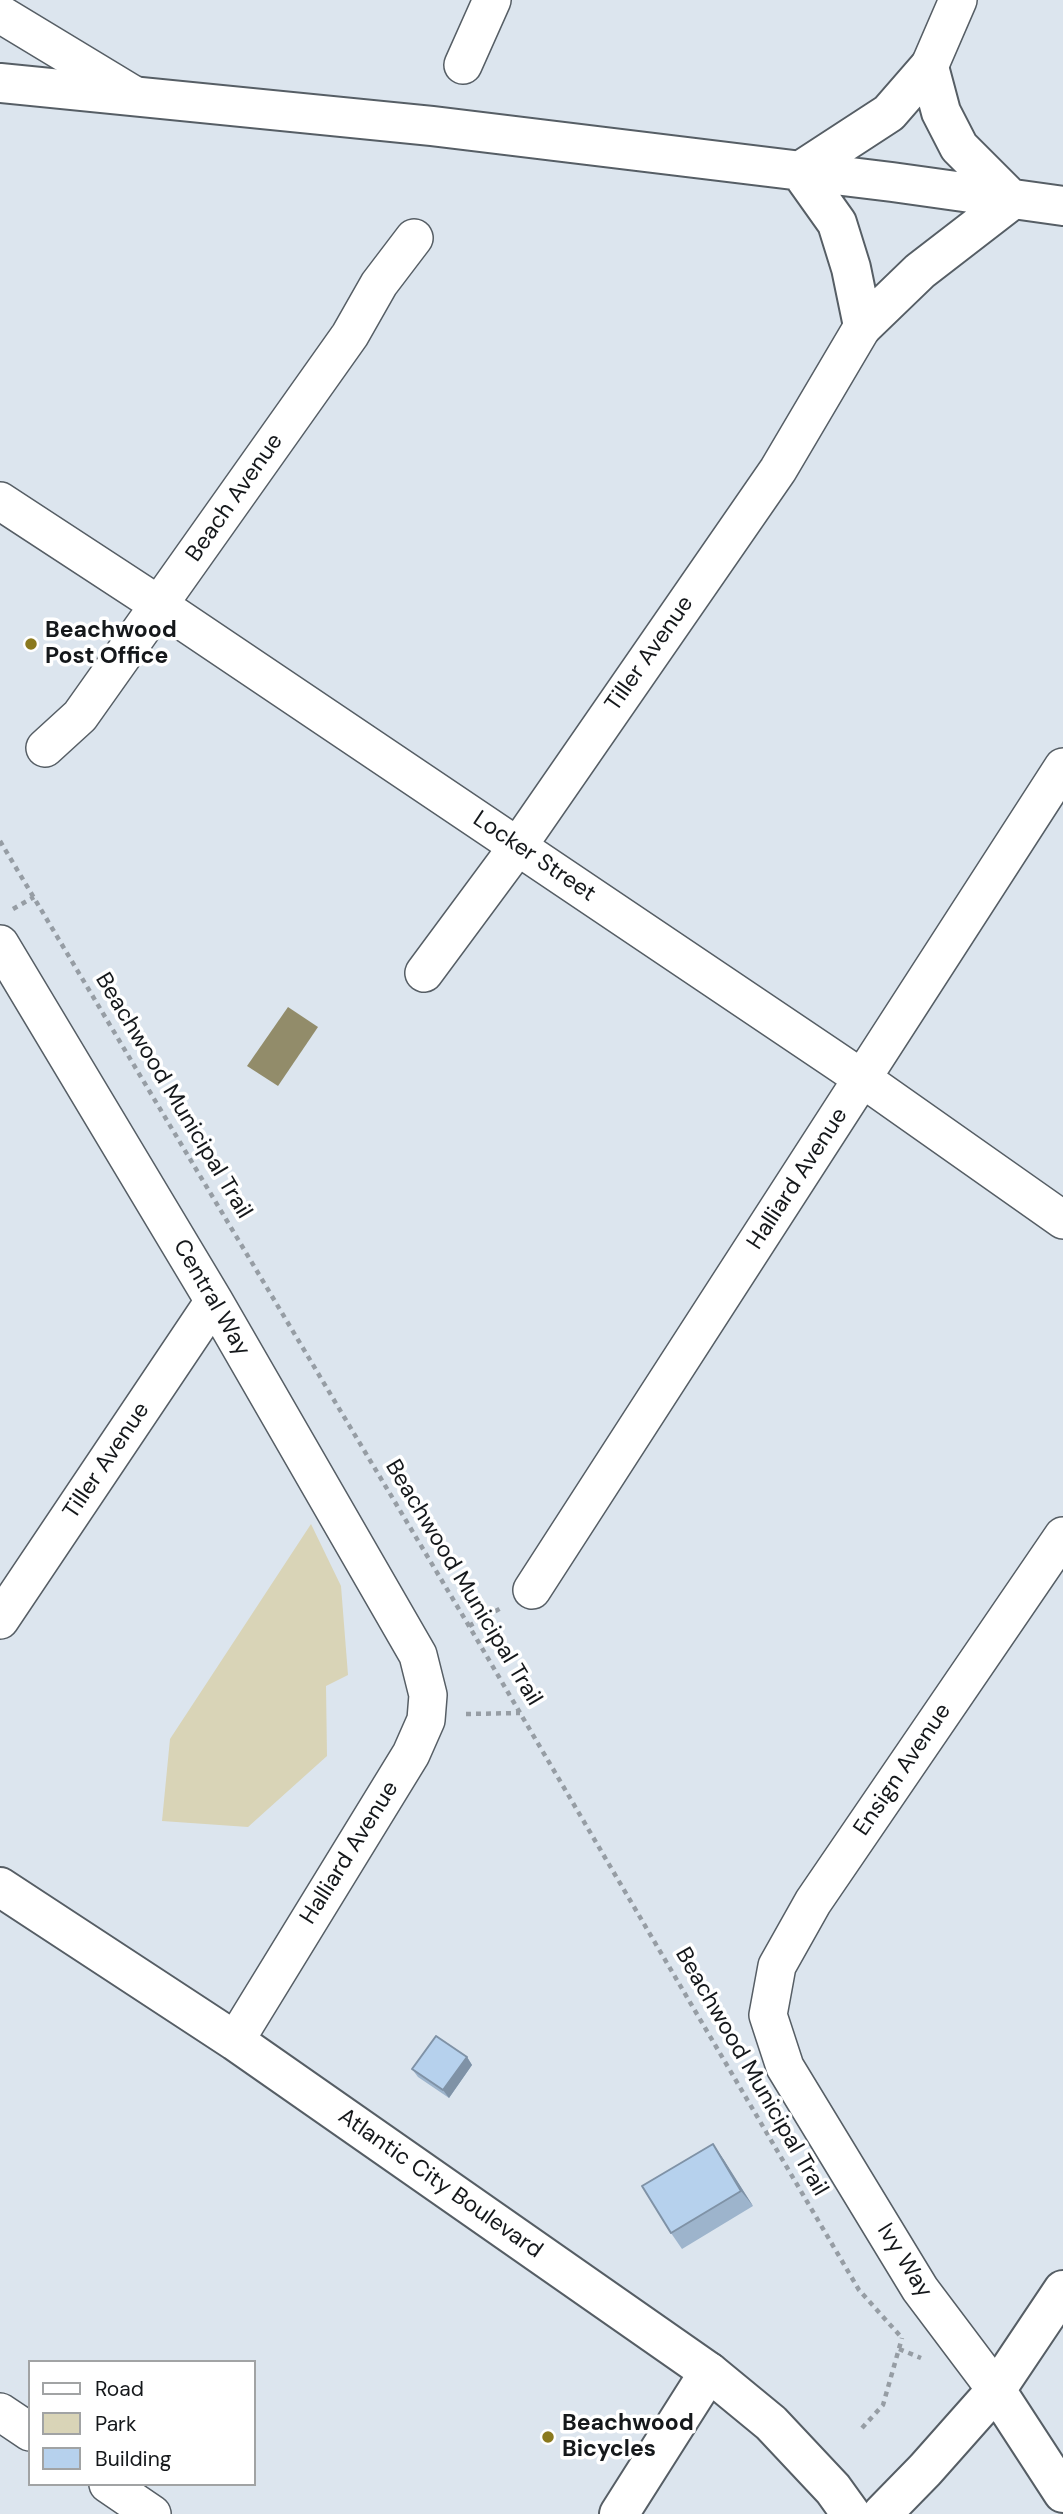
<!DOCTYPE html>
<style>
body{margin:0}
#map{position:relative;width:1063px;height:2514px;overflow:hidden;background:#dce5ee;font-family:"DM Sans",sans-serif}
canvas{display:block}
.legend{position:absolute;left:28px;top:2360px;width:228px;height:126px;box-sizing:border-box;background:#fff;border:2px solid #a1a3a4;margin:0;padding:9px 12px;list-style:none;font-size:21px;color:#15181b}
.legend li{display:flex;align-items:center;gap:14px;height:35px}
.legend b{width:35px;border:2px solid #a1a3a4}
</style>
<div id="map">
<canvas width="1063" height="2514"></canvas>
<ul class="legend">
<li><b style="height:9px;background:#fff"></b>Road</li>
<li><b style="height:19px;background:#d9d4b7"></b>Park</li>
<li><b style="height:19px;background:#b6d1ed"></b>Building</li>
</ul>
</div>
<script>
const ctx = document.querySelector('canvas').getContext('2d');
ctx.lineJoin = 'round';
function fillPath(path, color) {
  ctx.fillStyle = color;
  ctx.fill(path, 'evenodd');
}
function toPath(rows) {
  const path = new Path2D();
  for (const r of rows) {
    path.moveTo(r[0], r[1]);
    for (let i = 2; i < r.length; i += 2) path.lineTo(r[i], r[i + 1]);
  }
  return path;
}
function strokePath(path, color, width, dash) {
  ctx.strokeStyle = color;
  ctx.lineWidth = width;
  ctx.lineCap = dash ? 'butt' : 'round';
  ctx.setLineDash(dash || []);
  ctx.stroke(path);
}
function write(font, color, halo, rows, align = 'center') {
  ctx.font = font + ' "DM Sans",sans-serif';
  ctx.lineWidth = 7;
  ctx.setLineDash([]);
  ctx.textBaseline = 'middle';
  ctx.strokeStyle = halo;
  ctx.fillStyle = color;
  for (const [text, x, y, turn = 0] of rows) {
    ctx.save();
    ctx.translate(x, y);
    ctx.rotate((+turn || 0) * Math.PI / 180);
    ctx.textAlign = isNaN(turn) ? turn : align;
    if (halo) ctx.strokeText(text, 0, 0);
    ctx.fillText(text, 0, 0);
    ctx.restore();
  }
}
fillPath(toPath([
 [311,1524,341,1586,348,1675,326,1686,327,1756,248,1827,162,1821,170,1739]
]), '#d9d4b7');
fillPath(toPath([
 [288,1007,318,1027,278,1086,247,1066]
]), '#928c6a');
const minor = toPath([
 [0,14,134,95],
 [463,65,492,0],
 [929,67,958,0],
 [0,501,159,605,863,1079,1063,1220],
 [45,748,80,716,350,335,379,284,414,238],
 [0,944,214,1301,418,1655,428,1695,426,1720,411,1754,235,2041],
 [424,973,518,846,778,470,863,326],
 [532,1590,1063,767],
 [0,1620,214,1301],
 [996,2390,920,2289,785,2067,768,2015,777,1966,813,1902,1063,1536],
 [0,2412,30,2432],
 [108,2484,152,2514]
]);
const tertiary = toPath([
 [996,2390,1063,2493],
 [619,2514,709,2372],
 [882,2514,925,2470,996,2390,1063,2290]
]);
const primary = toPath([
 [0,1887,235,2041,709,2372,771,2423,833,2489,851,2514]
]);
const trunk = toPath([
 [929,67,941,112,959,147,1012,200],
 [0,83,432,126,892,182,1063,206],
 [800,171,837,223,851,268,863,326],
 [800,171,889,113,929,67],
 [863,326,920,271,1012,200]
]);
strokePath(minor, '#565e65', 40);
strokePath(tertiary, '#565e65', 42);
strokePath(primary, '#565e65', 42);
strokePath(trunk, '#565e65', 42);
strokePath(toPath([
 [0,841,469,1626,859,2290,902,2338],
 [13,909,34,897],
 [469,1626,501,1608],
 [466,1714,520,1713],
 [899,2349,921,2358],
 [862,2428,883,2405,902,2338]
]), '#969da4', 4.5, [5, 5]);
strokePath(minor, '#fff', 37);
strokePath(tertiary, '#fff', 38);
strokePath(primary, '#fff', 38);
strokePath(trunk, '#fff', 38);
fillPath(toPath([
 [467,2057,472,2065,449,2098,418,2077,412,2069],
 [713,2144,753,2206,682,2249,671,2233]
]), '#9db4cc');
fillPath(toPath([
 [467,2057,472,2065,449,2098,443,2090],
 [713,2144,724,2160,753,2206,741,2191]
]), '#7f92a6');
const building = toPath([
 [436,2036,467,2057,443,2090,412,2069,436,2036],
 [713,2144,741,2191,671,2233,642,2186,713,2144]
]);
fillPath(building, '#b6d1ed');
strokePath(building, '#7f92a6', 2);
for (const [x, y, r, color] of [
 [31,644,7,"#8a791e"],
 [548,2437,7,"#8a791e"]
]) {
  const dot = new Path2D();
  dot.arc(x, y, r, 0, 2 * Math.PI);
  ctx.fillStyle = color;
  ctx.fill(dot);
  strokePath(dot, '#fff', 2.5);
}
write('23px', '#15181b', '#fff', [
 ["Beach Avenue",235,498,-55],
 ["Tiller Avenue",650,654,-55],
 ["Locker Street",534,857,34],
 ["Beachwood Municipal Trail",173,1096,59],
 ["Halliard Avenue",798,1179,-57],
 ["Central Way",211,1298,60],
 ["Tiller Avenue",107,1461,-56],
 ["Beachwood Municipal Trail",463,1583,59],
 ["Ensign Avenue",903,1770,-56],
 ["Halliard Avenue",350,1853,-58],
 ["Beachwood Municipal Trail",751,2072,60],
 ["Atlantic City Boulevard",440,2184,35],
 ["Ivy Way",904,2261,58]
]);
write('bold 23px', '#15181b', '#fff', [
 ["Beachwood",45,631],
 ["Post Office",45,657],
 ["Beachwood",562,2424],
 ["Bicycles",562,2450]
], 'left');
</script>
